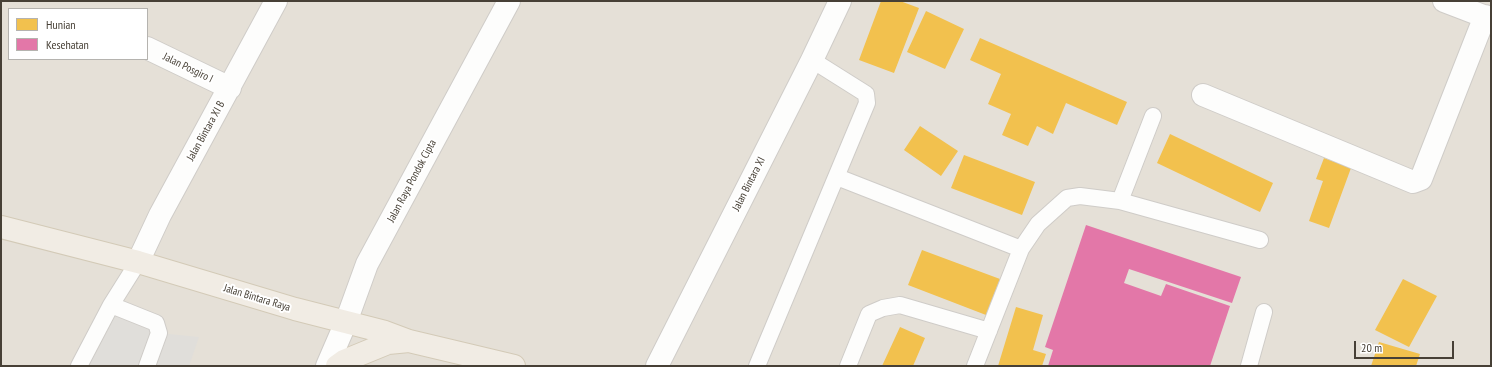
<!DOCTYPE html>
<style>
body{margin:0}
#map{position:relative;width:1492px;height:367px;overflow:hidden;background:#f1efea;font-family:"PT Sans Narrow",sans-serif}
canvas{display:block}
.frame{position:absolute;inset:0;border:2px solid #474036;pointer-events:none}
.legend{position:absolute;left:8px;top:8px;width:140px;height:52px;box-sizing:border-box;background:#fff;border:1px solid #b5b3af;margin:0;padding:5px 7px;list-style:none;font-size:12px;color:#474036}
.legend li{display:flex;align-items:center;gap:8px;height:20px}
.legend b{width:20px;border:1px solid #b5b3af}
.scale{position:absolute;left:1354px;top:341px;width:100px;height:18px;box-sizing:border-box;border:2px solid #474036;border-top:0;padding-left:5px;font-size:12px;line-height:14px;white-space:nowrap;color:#474036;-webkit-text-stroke:3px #fff;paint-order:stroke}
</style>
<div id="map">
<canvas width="1492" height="367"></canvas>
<div class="frame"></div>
<ul class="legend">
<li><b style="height:11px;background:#f2c14e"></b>Hunian</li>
<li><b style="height:11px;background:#e377a8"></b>Kesehatan</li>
</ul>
<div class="scale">20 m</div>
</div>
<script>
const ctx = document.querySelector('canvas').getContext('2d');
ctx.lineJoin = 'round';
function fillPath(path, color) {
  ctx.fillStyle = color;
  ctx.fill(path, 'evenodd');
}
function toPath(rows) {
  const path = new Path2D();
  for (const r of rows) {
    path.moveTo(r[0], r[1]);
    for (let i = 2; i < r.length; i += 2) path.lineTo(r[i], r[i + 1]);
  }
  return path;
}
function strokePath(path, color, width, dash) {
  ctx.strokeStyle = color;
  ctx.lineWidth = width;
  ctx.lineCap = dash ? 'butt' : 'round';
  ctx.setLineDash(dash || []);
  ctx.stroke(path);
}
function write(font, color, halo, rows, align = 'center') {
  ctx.font = font + ' "PT Sans Narrow",sans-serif';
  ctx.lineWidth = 4;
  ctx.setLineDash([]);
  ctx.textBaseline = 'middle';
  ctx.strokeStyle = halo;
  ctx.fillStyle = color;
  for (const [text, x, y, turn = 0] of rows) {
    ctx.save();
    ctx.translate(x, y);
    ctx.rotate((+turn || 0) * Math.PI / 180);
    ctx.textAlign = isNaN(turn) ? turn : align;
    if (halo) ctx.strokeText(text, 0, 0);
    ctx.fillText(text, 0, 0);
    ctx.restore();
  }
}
fillPath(toPath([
 [1,1,1491,1,1491,366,1,366],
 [9,9,147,9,147,59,9,59]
]), '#e5e0d7');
fillPath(toPath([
 [111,305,158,328,145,366,79,366],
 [159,333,199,337,189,366,147,366]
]), '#e0deda');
fillPath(toPath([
 [881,1,900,1,919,8,894,73,859,60],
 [926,11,964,29,945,69,907,52],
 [980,38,1127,102,1117,125,1066,103,1053,134,1037,126,1028,146,1002,135,1011,114,988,104,1001,74,970,60],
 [920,126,958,151,941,176,904,150],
 [1170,134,1273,183,1260,212,1157,163],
 [964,155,1035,182,1022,215,951,188],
 [1324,158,1351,168,1329,228,1309,221,1323,181,1316,179],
 [922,250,1000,279,986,315,908,285],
 [1403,279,1437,296,1409,347,1375,330],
 [1016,307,1043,315,1033,350,1046,354,1042,366,998,366],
 [900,327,925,338,913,366,882,366],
 [1379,342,1420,354,1416,366,1371,366]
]), '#f2c14e');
fillPath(toPath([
 [1086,225,1241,277,1232,303,1129,269,1124,283,1161,296,1166,284,1230,306,1210,366,1048,366,1053,350,1045,347]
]), '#e377a8');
const service = toPath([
 [837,177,1021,249],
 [1120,201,1153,116],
 [111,305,156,323,159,333,147,366],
 [79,366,111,305,138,262],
 [757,366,867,103,866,94,812,60],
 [848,366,869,314,883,308,900,305,989,331],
 [975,366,1021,249,1038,224,1067,198,1080,196,1120,201,1260,240],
 [1249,366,1264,312]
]);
const minor = toPath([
 [1444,1,1491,19],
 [147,48,230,88],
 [1203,95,1413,182,1421,179,1485,16],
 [138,262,160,215,276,1],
 [327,366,346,322,367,264,509,1],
 [657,366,812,60,840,1]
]);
const primary = toPath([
 [1,227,138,262,295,309,385,332,409,341,514,366],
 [337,366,344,361,388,343,409,341]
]);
strokePath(service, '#cfccc8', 18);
strokePath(minor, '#cfccc8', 24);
strokePath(primary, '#d3cab7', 24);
strokePath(service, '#fdfdfc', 16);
strokePath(minor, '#fdfdfc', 22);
strokePath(primary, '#f1ece4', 22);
write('11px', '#474036', '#fff', [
 ["Jalan Posgiro I",188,68,26],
 ["Jalan Bintara XI B",206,131,-61],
 ["Jalan Raya Pondok Cipta",412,181,-62],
 ["Jalan Bintara XI",749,184,-63],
 ["Jalan Bintara Raya",257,298,17]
]);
</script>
